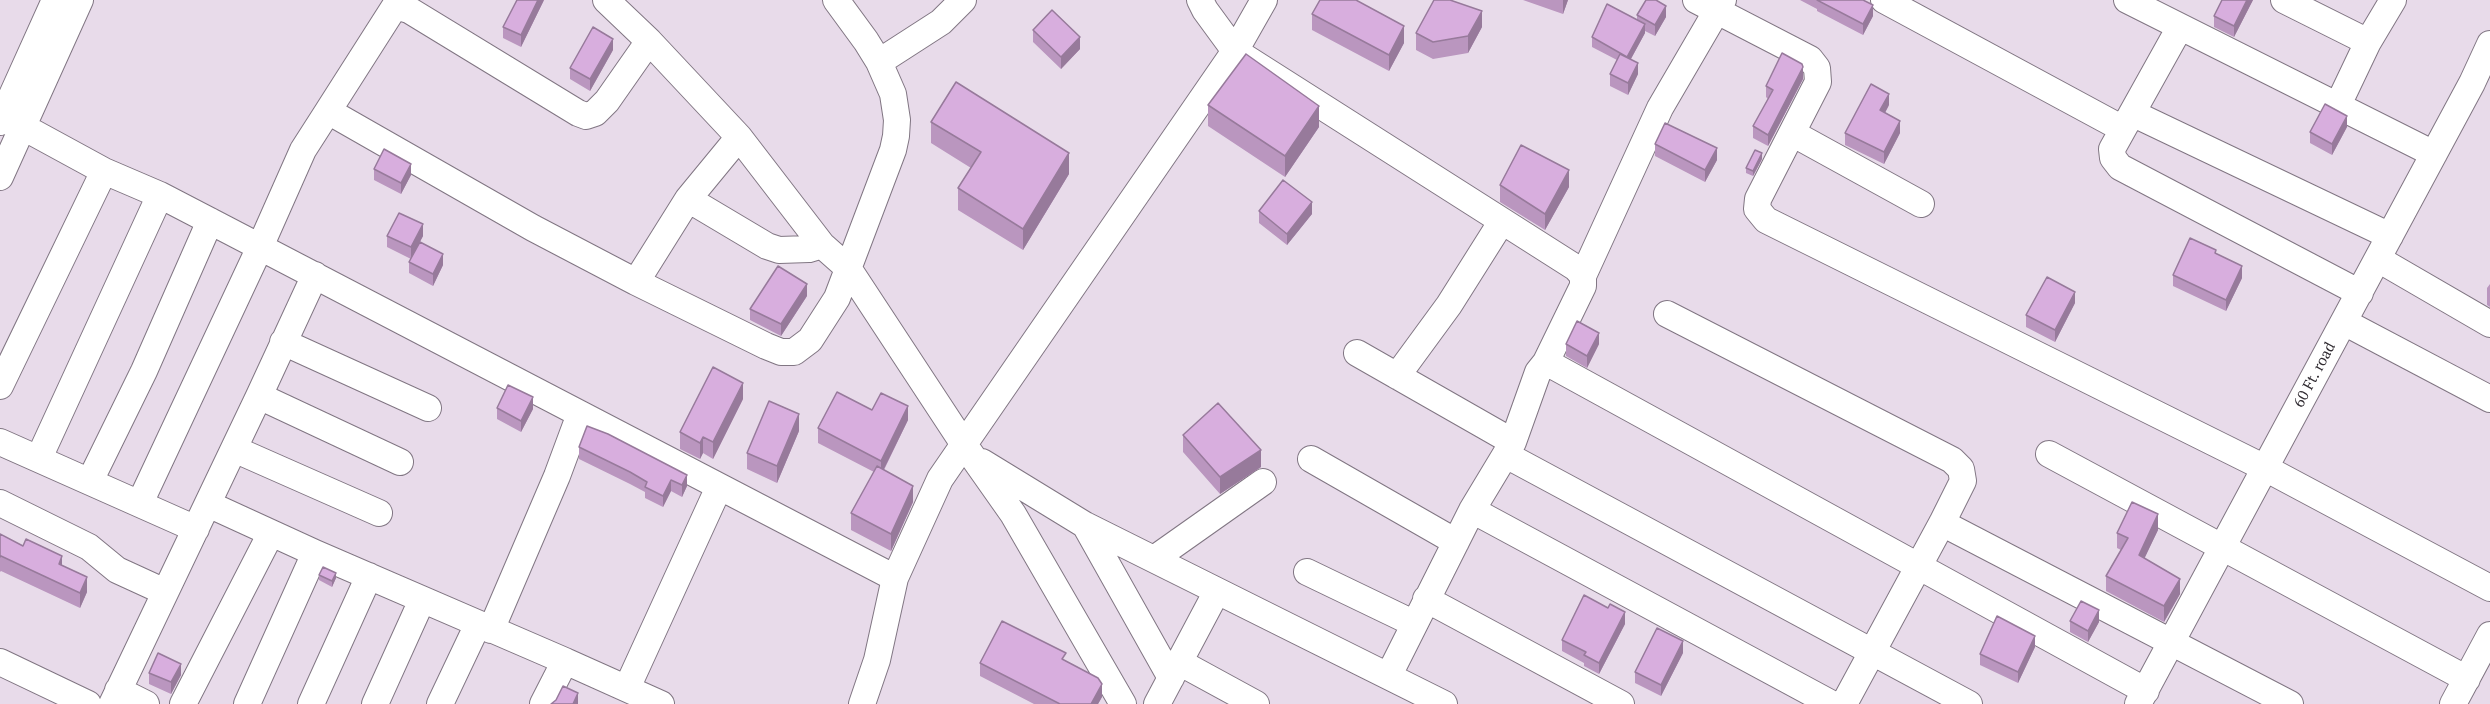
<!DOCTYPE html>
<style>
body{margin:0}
canvas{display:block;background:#e8dbea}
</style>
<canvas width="2490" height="704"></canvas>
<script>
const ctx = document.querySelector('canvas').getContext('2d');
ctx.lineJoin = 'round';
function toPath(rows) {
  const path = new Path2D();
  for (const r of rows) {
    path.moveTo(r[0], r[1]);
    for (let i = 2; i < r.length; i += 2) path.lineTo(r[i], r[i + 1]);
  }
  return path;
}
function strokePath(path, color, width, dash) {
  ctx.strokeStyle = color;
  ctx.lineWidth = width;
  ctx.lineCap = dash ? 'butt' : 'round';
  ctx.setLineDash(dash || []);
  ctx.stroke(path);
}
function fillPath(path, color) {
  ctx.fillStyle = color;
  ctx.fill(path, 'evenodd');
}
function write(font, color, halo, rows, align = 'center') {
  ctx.font = font + ' "PT Serif",serif';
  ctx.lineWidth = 5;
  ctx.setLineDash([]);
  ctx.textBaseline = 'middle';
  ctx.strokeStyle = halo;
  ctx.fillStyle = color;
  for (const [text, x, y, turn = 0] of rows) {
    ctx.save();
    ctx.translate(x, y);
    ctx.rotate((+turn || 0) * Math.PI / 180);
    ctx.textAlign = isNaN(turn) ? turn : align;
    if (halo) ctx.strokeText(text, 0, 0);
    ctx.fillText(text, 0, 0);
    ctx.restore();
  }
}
const minor = toPath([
 [606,0,649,41,739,137,822,245,848,268,963,443,1013,514,1123,704],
 [1200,0,1205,10,1235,51,1576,268,1583,276,1583,286,1546,362,1538,372,1513,442,1472,510,1389,675],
 [1696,0,1810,59,1817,68,1818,82,1758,199,1757,209,1766,220,2265,468,2490,588],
 [1884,0,2123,129],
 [2127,0,2434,154],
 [2284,0,2368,42],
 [2180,27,2112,149,2113,158,2120,167,2360,293],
 [649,41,607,101,595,113,586,116,578,113,409,10,395,6,328,111,533,228,636,282,766,346,781,352,794,352,810,340,837,298,893,150,896,136,897,120,893,94,879,62,866,41,836,0],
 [879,62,941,22,963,0],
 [2338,105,2368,42,2393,0],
 [2132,113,2390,236],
 [3,116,104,171,160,195,210,221,895,578],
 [0,122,55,0],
 [1792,133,1921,204],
 [0,177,80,0],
 [688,199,767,246,779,250,809,249,822,245],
 [2378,259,2490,324],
 [1583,276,1660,108,1723,0],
 [636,282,688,199,739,137],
 [1667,314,1952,460,1961,469,1963,481,1942,523,1844,704],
 [2344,322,2490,399],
 [283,342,428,408],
 [1357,353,1513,442],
 [1546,362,2146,691],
 [1397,376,1449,305,1502,221],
 [0,386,104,171],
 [259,396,400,462],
 [0,442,196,529],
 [234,449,379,513],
 [2049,454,2467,679],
 [1506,455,1969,704],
 [39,458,160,195],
 [1311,459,1456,542],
 [982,462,1085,525,1444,704],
 [90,481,144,371,210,221],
 [0,503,89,547,117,570,165,592],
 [140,503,260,247,303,150,328,111],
 [208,504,315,553,565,661,543,704],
 [1472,510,1832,704],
 [1942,523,2290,704],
 [1085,525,1171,678],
 [1154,559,1263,482],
 [1307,572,1413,623],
 [1426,599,1621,704],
 [491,630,557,476,580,414],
 [565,661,661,704],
 [0,662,88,704],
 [1179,662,1256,704],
 [627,688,719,487],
 [118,690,146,704],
 [112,704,259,396,315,275],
 [183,704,271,533],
 [247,704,315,553],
 [311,704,369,576],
 [375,704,422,600],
 [440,704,478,624],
 [862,704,877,660,895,578,940,479,1235,51,1264,0],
 [1157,704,1217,591],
 [2138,704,2472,83,2490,44],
 [2453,704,2490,635]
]);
strokePath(minor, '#817683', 28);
strokePath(minor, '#fff', 26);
fillPath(toPath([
 [544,0,521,47,503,38,503,27],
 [1523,0,1568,0,1563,14],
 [1800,0,1863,0,1873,16,1863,35,1817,11,1817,9],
 [2222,0,2253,0,2234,37,2214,27,2214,16],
 [1312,14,1404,43,1389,71,1312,30],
 [1637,15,1666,17,1655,36,1645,31,1645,33,1631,59,1638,74,1628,95,1610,86,1610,74,1617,60,1592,47,1592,37,1637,20],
 [1482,27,1468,53,1433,59,1416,50,1416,33],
 [1033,30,1080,49,1061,69,1033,42],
 [613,50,590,91,570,79,570,68],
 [1803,79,1768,146,1753,138,1753,126,1768,99,1766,97,1766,86],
 [1208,105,1319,127,1285,177,1208,126],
 [1889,105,1885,113,1900,133,1884,164,1845,145,1845,133],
 [931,122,1069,174,1023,250,958,210,958,188,971,168,931,143],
 [2347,127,2332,155,2310,143,2310,132],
 [1655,144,1717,160,1705,182,1655,156],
 [1762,159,1753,176,1746,173,1746,168],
 [374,169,411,175,401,194,374,180],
 [1500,185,1569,187,1545,230,1500,202],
 [1259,211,1312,214,1287,245,1259,223],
 [387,236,423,236,413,255,443,265,433,286,409,273,409,262,411,259,387,247],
 [2216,254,2242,278,2226,311,2173,286,2173,275],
 [2490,284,2490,307,2487,305,2487,288],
 [807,296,781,336,750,320,750,309],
 [2075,303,2055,342,2026,327,2026,315],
 [1566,344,1599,344,1587,368,1566,356],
 [743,399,713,459,703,453,700,459,680,449,680,432],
 [497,408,533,409,521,432,497,419],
 [872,410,908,420,884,470,913,502,891,551,851,530,851,513,874,472,818,443,818,428],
 [587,426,687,486,682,497,671,491,663,507,645,498,645,492,630,484,579,459,579,447],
 [799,431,777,483,747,469,747,453],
 [1183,435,1261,467,1220,494,1183,452],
 [2158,530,2144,558,2180,594,2164,622,2106,591,2106,576,2121,550,2117,548,2117,533],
 [0,534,23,546,62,566,87,592,80,608,1,571,0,572],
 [319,575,336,578,332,587,319,580],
 [2070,621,2099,622,2088,642,2070,632],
 [1625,624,1599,674,1584,666,1584,663,1562,651,1562,640],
 [2035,647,2018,683,1980,665,1980,654],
 [1683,653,1661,696,1635,683,1635,672],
 [1066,661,1102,697,1098,704,1034,704,980,676,980,663],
 [149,673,181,675,171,694,149,684]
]), '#ba96bf');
fillPath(toPath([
 [538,0,544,0,521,47,521,35],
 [1563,0,1568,0,1563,14],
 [2247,0,2253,0,2234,37,2234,26],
 [1873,5,1873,16,1863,35,1863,24],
 [1666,6,1666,17,1655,36,1655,25],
 [1482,11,1482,27,1468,53,1468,36],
 [1645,24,1645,33,1627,66,1627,57],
 [1404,26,1404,43,1389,71,1389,55],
 [1080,37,1080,49,1061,69,1061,57],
 [613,39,613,50,590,91,590,79],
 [1638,63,1638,74,1628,95,1628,83],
 [1803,67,1803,79,1768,146,1768,135],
 [1889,94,1889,105,1880,122,1880,110],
 [1319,106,1319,127,1285,177,1285,156],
 [2347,116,2347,127,2332,155,2332,144],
 [1900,121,1900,133,1884,164,1884,152],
 [1717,148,1717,160,1705,182,1705,170],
 [1069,153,1069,174,1023,250,1023,229],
 [1762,153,1762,159,1753,176,1753,171],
 [411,164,411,175,401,194,401,183],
 [1569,170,1569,187,1545,230,1545,214],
 [1312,202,1312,214,1287,245,1287,234],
 [423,224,423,236,411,259,411,247],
 [443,254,443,265,433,286,433,274],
 [2242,266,2242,278,2226,311,2226,300],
 [807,284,807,296,781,336,781,324],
 [2075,292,2075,303,2055,342,2055,330],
 [1599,333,1599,344,1587,368,1587,356],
 [743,383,743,399,713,459,713,442],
 [533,397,533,409,521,432,521,421],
 [908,406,908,420,881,475,881,461],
 [799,414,799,431,777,483,777,466],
 [703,437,703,453,700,459,700,443],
 [1261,450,1261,467,1220,494,1220,477],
 [687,475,687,486,682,497,682,485],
 [671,480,671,491,663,507,663,496],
 [913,486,913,502,891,551,891,534],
 [2158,514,2158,530,2139,570,2139,555],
 [62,556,62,570,59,564],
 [336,573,336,578,332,587,332,581],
 [87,577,87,592,80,608,80,593],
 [2180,579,2180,594,2164,622,2164,606],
 [2099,610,2099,622,2088,642,2088,631],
 [1625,612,1625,624,1599,674,1599,663],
 [2035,636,2035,647,2018,683,2018,672],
 [1683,641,1683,653,1661,696,1661,685],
 [181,664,181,675,171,694,171,682],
 [1102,684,1102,697,1098,704,1091,704],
 [578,693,578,704,573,704]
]), '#977a9b');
const building = toPath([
 [517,0,538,0,521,35,503,27,517,0],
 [1320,0,1356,0,1404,26,1389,55,1312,14,1320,0],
 [1434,0,1450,0,1482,11,1468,36,1433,42,1416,33,1434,0],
 [1646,0,1656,0,1666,6,1655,25,1637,15,1646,0],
 [1817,0,1863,0,1873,5,1863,24,1817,0],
 [2222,0,2247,0,2234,26,2214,16,2222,0],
 [1607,4,1645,24,1627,57,1592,37,1607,4],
 [1052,10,1080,37,1061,57,1033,30,1052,10],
 [593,27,613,39,590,79,570,68,593,27],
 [1782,53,1802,64,1803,67,1768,135,1753,126,1773,90,1766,86,1782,53],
 [1246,54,1319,106,1285,156,1208,105,1246,54],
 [1620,54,1638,63,1628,83,1610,74,1620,54],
 [956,82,1069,153,1023,229,958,188,981,152,931,122,956,82],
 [1871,84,1889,94,1880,110,1900,121,1884,152,1845,133,1871,84],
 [2325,104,2347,116,2332,144,2310,132,2325,104],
 [1665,123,1717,148,1705,170,1655,144,1665,123],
 [1521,145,1569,170,1545,214,1500,185,1521,145],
 [384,149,411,164,401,183,374,169,384,149],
 [1755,150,1762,153,1753,171,1746,168,1755,150],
 [1283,180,1312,202,1287,234,1259,211,1283,180],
 [399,213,423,224,411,247,387,236,399,213],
 [2190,238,2216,250,2215,253,2242,266,2226,300,2173,275,2190,238],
 [420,242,443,254,433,274,409,262,420,242],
 [778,266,807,284,781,324,750,309,778,266],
 [2047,277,2075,292,2055,330,2026,315,2047,277],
 [1577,321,1599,333,1587,356,1566,344,1577,321],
 [713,367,743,383,713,442,703,437,700,443,680,432,713,367],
 [508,385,533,397,521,421,497,408,508,385],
 [837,392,872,410,881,393,908,406,881,461,818,428,837,392],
 [769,401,799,414,777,466,747,453,769,401],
 [1218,403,1261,450,1220,477,1183,435,1218,403],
 [587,426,608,434,687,475,682,485,671,480,663,496,645,487,647,482,630,472,579,447,587,426],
 [877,466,913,486,891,534,851,513,877,466],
 [2132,502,2158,514,2139,555,2180,579,2164,606,2106,576,2128,538,2117,533,2132,502],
 [0,534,23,546,26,539,62,556,59,564,87,577,80,593,1,556,0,557,0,534],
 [323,567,336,573,332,581,319,575,323,567],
 [1584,595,1608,608,1610,604,1625,612,1599,663,1584,655,1586,652,1562,640,1584,595],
 [2081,601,2099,610,2088,631,2070,621,2081,601],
 [1997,616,2035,636,2018,672,1980,654,1997,616],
 [1002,621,1066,653,1062,659,1098,678,1102,684,1091,704,1060,704,980,663,1002,621],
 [1657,628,1683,641,1661,685,1635,672,1657,628],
 [158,653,181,664,171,682,149,673,158,653],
 [563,686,578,693,573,704,551,704,556,700,563,686]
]);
fillPath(building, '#d8aede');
strokePath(building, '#977a9b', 1.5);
write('15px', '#302b31', '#fff', [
 ["60 Ft. road",2315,375,-62]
]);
</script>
